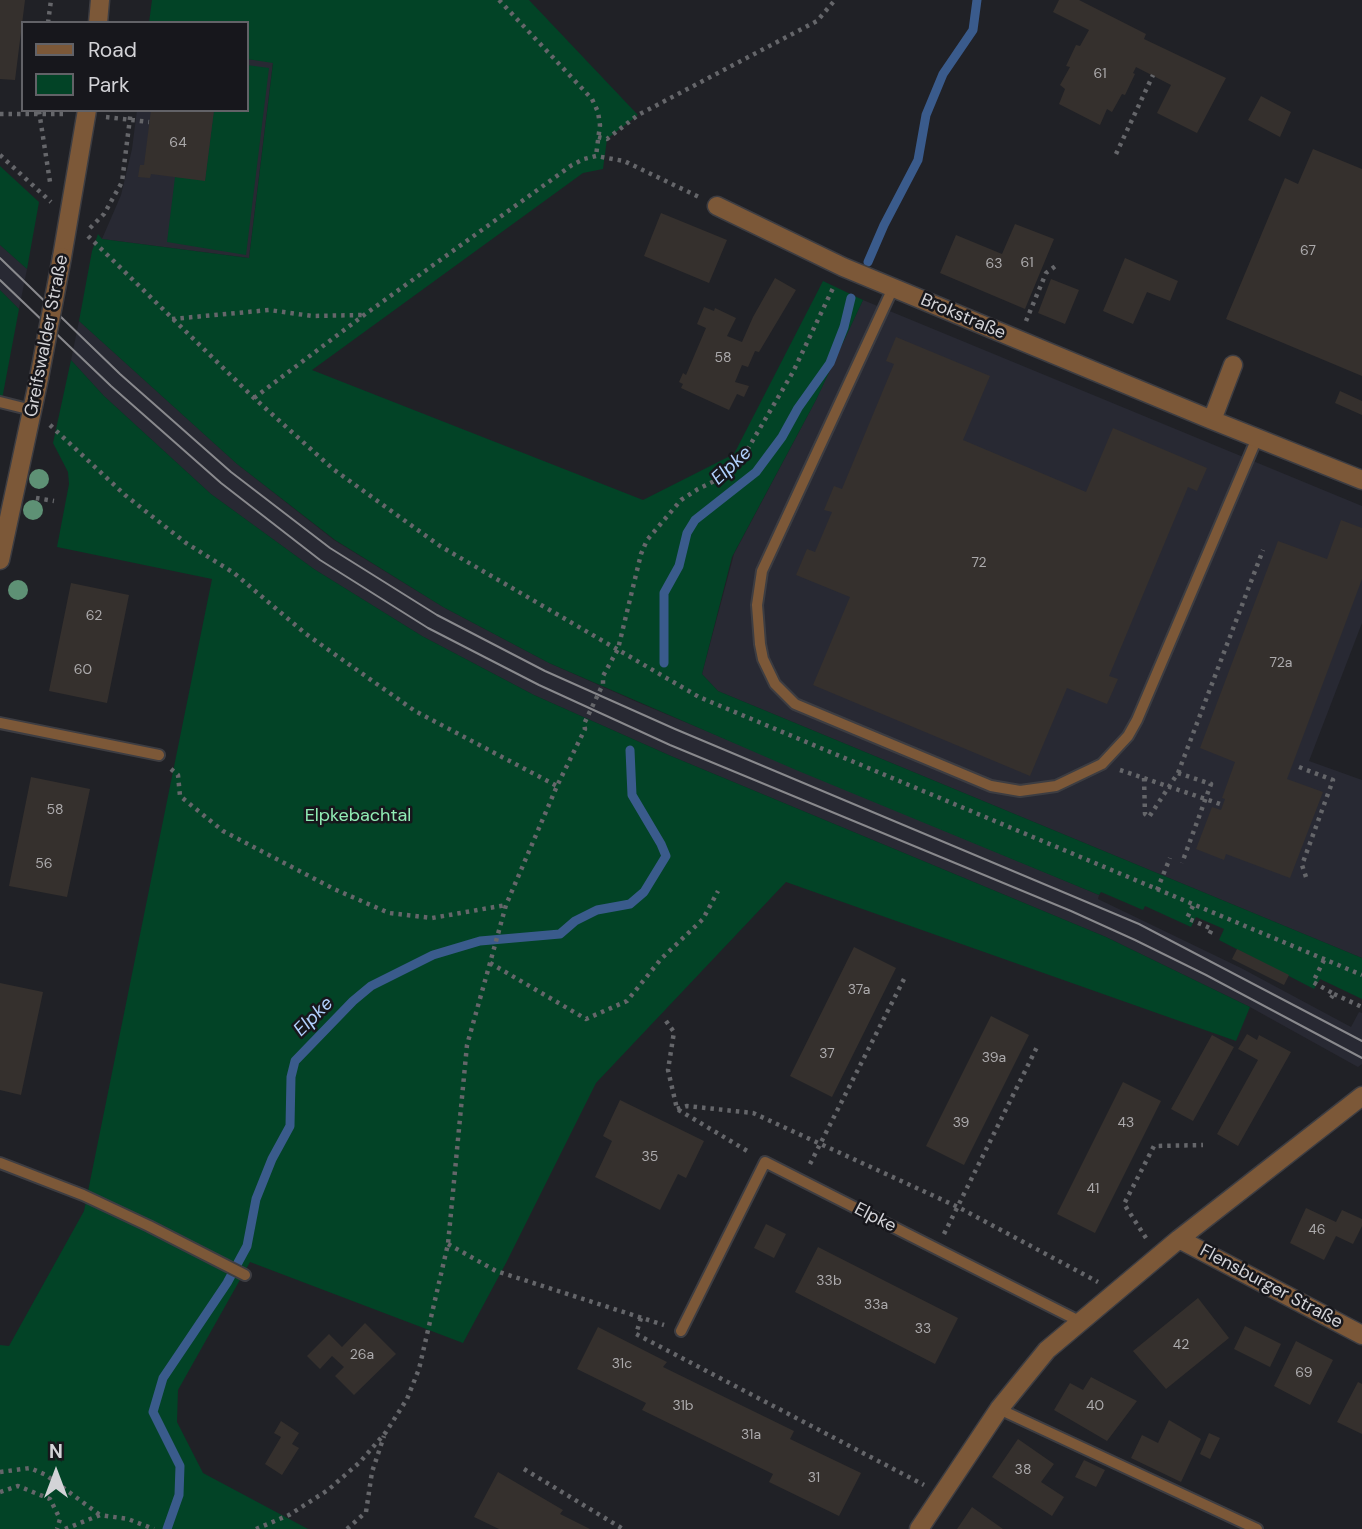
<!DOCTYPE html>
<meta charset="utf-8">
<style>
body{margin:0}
#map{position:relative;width:1362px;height:1529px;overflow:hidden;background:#202126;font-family:"DM Sans",sans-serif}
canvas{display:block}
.legend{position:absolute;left:21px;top:21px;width:228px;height:91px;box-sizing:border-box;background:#17171c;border:2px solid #626267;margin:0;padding:9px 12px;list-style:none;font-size:21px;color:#d3d3d7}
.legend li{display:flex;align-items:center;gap:14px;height:35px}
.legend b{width:35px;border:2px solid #626267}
.north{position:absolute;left:21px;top:1438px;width:70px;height:70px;-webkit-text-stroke:5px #17171c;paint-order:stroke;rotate:0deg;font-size:19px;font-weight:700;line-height:28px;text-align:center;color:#d3d3d7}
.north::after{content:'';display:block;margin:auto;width:24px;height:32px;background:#d3d3d7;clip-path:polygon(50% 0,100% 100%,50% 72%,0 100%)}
</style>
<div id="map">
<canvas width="1362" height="1529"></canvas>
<ul class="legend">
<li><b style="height:9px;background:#7c5838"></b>Road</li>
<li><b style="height:19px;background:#024326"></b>Park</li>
</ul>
<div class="north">N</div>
</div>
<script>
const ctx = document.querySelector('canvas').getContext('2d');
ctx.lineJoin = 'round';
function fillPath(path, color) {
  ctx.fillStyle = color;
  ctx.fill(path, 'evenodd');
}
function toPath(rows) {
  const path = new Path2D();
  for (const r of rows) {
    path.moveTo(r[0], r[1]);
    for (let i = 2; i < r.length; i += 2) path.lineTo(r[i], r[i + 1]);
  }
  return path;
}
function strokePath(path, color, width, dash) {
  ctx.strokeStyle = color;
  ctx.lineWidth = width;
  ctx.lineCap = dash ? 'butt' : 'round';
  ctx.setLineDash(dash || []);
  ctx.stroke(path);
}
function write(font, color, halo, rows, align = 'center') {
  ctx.font = font + ' "DM Sans",sans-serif';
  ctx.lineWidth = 5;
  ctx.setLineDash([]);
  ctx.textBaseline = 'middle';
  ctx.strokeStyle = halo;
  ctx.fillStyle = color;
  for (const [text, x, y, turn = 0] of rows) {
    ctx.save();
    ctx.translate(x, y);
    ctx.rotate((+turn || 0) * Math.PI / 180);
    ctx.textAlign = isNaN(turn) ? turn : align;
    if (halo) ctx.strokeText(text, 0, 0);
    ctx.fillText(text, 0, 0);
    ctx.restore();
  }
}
fillPath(toPath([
 [247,59,273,62,249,258,102,239,121,195,132,149,137,110,247,110],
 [0,245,27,269,19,309,0,290],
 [863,300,1362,506,1362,623,1309,761,1362,780,1362,958,718,691,702,674,734,554,816,400],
 [79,321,237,464,334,540,443,607,549,663,637,702,1099,895,1098,899,1241,968,1351,1027,1359,1012,1362,1013,1362,1064,1358,1067,1250,1007,1106,937,671,756,534,695,422,636,314,569,211,494,104,396,71,360]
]), '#282933');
fillPath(toPath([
 [152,0,529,0,638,115,607,139,603,169,583,173,312,370,643,500,734,454,823,281,863,300,816,400,732,557,702,674,718,691,1362,958,1362,999,1320,979,1314,989,1219,940,1224,929,1196,917,1191,927,1145,906,1143,910,1101,892,1099,895,796,770,549,663,443,607,335,540,237,464,79,321,92,251,98,234,102,239,249,258,273,63,247,59,247,23,149,23],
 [247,65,269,68,246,255,167,242,175,177,205,180,214,110,247,110],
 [0,166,39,202,27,269,0,245],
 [0,290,19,309,0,410],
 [71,360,104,396,211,494,314,569,422,636,534,695,671,756,1106,937,1250,1007,1236,1041,786,882,596,1083,506,1263,463,1343,250,1262,178,1390,177,1422,203,1473,308,1529,0,1529,0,1345,9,1346,84,1211,212,579,57,547,69,484,68,472,53,443]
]), '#024326');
strokePath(toPath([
 [868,262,884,225,918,160,926,115,943,74,973,30,977,0],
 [664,663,664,593,679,566,687,533,695,520,756,472,782,437,798,408,830,363,844,327,851,298],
 [167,1529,179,1495,180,1466,153,1412,163,1378,227,1283,247,1246,256,1199,272,1159,290,1126,291,1077,295,1061,353,1001,371,986,433,955,480,941,560,934,575,921,597,910,630,904,644,892,666,856,661,844,632,795,630,750]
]), '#3a5b8c', 9);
fillPath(toPath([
 [0,0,25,0,15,80,0,79],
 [1059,0,1079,0,1146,34,1144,39,1226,78,1197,133,1157,113,1171,85,1136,67,1133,73,1135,74,1125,95,1122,94,1112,112,1107,109,1100,125,1059,104,1065,89,1060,85,1070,67,1066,66,1076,45,1080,46,1089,30,1053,12],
 [1261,96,1291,112,1280,137,1248,120],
 [151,110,214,110,205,181,151,174,150,178,138,177,140,165,144,165],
 [1313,149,1362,169,1362,376,1226,319,1285,178,1298,184],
 [661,213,727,240,709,283,644,256],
 [1015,224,1054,239,1025,309,940,273,956,235,1002,254],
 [1125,258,1178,281,1170,301,1147,292,1133,324,1103,311],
 [775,278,796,290,759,352,755,351,748,367,742,365,735,382,749,386,744,397,737,394,729,410,681,388,683,384,679,382,683,373,686,375,706,328,697,324,704,307,714,311,715,308,736,318,727,336,742,342,753,317],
 [1051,279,1079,290,1065,324,1038,313],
 [896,337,990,376,963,440,1086,492,1113,428,1207,468,1197,491,1188,487,1109,676,1118,679,1107,704,1067,688,1030,776,813,685,850,597,796,575,807,549,815,552,832,512,824,510,834,486,842,489,894,364,886,361],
 [1340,391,1362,401,1362,415,1335,403],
 [1341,520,1362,528,1362,579,1287,779,1323,792,1290,878,1226,854,1224,860,1196,849,1212,807,1221,810,1225,799,1222,798,1235,762,1200,748,1278,541,1327,559],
 [71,583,129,595,107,703,49,691],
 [31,777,90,789,67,897,9,886],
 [854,947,896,968,832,1097,790,1076],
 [1237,949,1289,975,1284,985,1232,959],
 [0,983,43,992,21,1095,0,1090],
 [991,1016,1029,1035,964,1165,926,1146],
 [1247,1034,1257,1040,1259,1035,1291,1052,1238,1146,1217,1134,1258,1060,1238,1049],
 [1212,1035,1234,1047,1193,1121,1171,1109],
 [1123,1082,1161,1101,1095,1233,1057,1214],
 [620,1100,704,1141,686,1178,678,1174,660,1210,595,1177,612,1141,603,1136],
 [1306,1208,1336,1222,1342,1210,1362,1219,1362,1226,1353,1244,1336,1236,1324,1260,1290,1243],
 [766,1224,786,1234,774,1258,754,1248],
 [818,1247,958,1318,935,1364,795,1292],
 [1198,1298,1229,1338,1166,1389,1133,1351],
 [365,1323,396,1354,354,1395,335,1376,344,1367,332,1356,320,1369,307,1356,329,1334,342,1347],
 [1245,1326,1281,1344,1270,1367,1234,1349],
 [598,1327,667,1362,663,1367,794,1431,790,1439,861,1473,839,1516,769,1482,773,1474,642,1410,646,1403,577,1369],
 [1296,1341,1333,1360,1310,1405,1274,1386],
 [1091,1377,1137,1401,1107,1441,1054,1410,1070,1383,1083,1390],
 [1358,1382,1362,1384,1362,1434,1337,1422],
 [1169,1420,1201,1439,1181,1482,1131,1458,1142,1435,1158,1443],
 [281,1421,299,1433,292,1444,299,1448,282,1475,265,1464,281,1437,274,1433],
 [1209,1433,1220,1438,1210,1459,1200,1454],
 [1018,1439,1054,1464,1041,1482,1064,1497,1052,1516,992,1477],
 [1084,1460,1105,1470,1096,1487,1075,1477],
 [498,1472,563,1510,560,1514,590,1529,499,1529,474,1517],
 [972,1507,1003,1529,957,1529]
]), '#35302d');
const lane = toPath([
 [893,288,762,571,757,605,760,644,763,659,775,684,795,704,991,786,1020,791,1056,786,1102,764,1128,736,1137,720,1257,438],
 [0,402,32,410],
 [0,723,159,755],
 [0,1163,83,1195,149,1226,245,1275],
 [681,1331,765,1162,1079,1321],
 [999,1409,1257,1529]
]);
const street = toPath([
 [98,23,100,0],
 [717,206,843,267,1212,420],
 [62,257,87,110],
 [1233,365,1212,420,1362,480],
 [0,560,39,378],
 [1179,1239,1362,1335],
 [919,1529,999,1409,1047,1350,1179,1239,1362,1096]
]);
strokePath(lane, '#3d3d42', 14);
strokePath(street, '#3d3d42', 21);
strokePath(toPath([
 [499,0,592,99,598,112,600,125,596,156],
 [48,23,51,0],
 [39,111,50,182],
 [0,114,66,114],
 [106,117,149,122],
 [598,137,607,139,638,115,817,21,835,0],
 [1116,154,1153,75],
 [0,155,51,202],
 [90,228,104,214,122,182,131,110],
 [88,236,254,398,333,469,440,546,699,697,1362,975],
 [172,319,269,310,312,316,363,315],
 [1026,321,1046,273,1057,265],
 [254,398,364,315,572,165,584,159,596,156,624,161,699,197],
 [50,425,125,495,186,543,234,573,306,634,415,711,557,786],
 [36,498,54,501],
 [1299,767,1333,780,1302,865,1306,877],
 [171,769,178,775,180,796,223,831,334,889,389,913,432,918,506,905],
 [1120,770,1223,805],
 [1178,773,1263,550],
 [1144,778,1145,814,1149,817,1178,773,1211,784,1182,863],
 [1157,890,1170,858],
 [1193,906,1187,918,1212,929,1209,935],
 [1324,960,1313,982,1334,994,1331,998],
 [490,963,586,1019,627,1001,661,959,703,919,718,891],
 [1334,994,1362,1007],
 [666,1021,674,1032,668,1070,677,1109,749,1152],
 [677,1109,687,1106,753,1113,958,1207,1098,1282],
 [810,1164,905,977],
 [944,1234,1037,1047],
 [1146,1238,1124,1204,1154,1146,1203,1145],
 [448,1244,496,1271,664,1325],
 [641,1318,636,1334,924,1485],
 [524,1469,623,1529],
 [0,1472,30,1468,46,1475,100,1515],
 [0,1492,18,1486,50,1499,60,1519,57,1529],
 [65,1529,100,1515,128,1519,154,1529],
 [256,1529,289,1515,328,1490,360,1462,386,1432,407,1399,419,1369,448,1244,467,1045,490,963,506,905,557,786,585,729,584,724,603,684,603,676,618,649,641,554,647,540,681,500,698,489,725,476,743,457,793,372,834,286],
 [347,1529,366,1512,372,1472,384,1436]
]), '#65666a', 4.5, [3.5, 5]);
strokePath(lane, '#7c5838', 10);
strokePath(street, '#7c5838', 18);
strokePath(toPath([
 [0,258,120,374,231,472,330,548,437,615,545,671,675,729,1139,924,1362,1041],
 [0,280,111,386,221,483,320,560,428,628,539,685,670,745,1071,911,1135,940,1206,975,1362,1058]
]), '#89898d', 2);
const streetBridge = toPath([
 [39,378,62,257]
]);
strokePath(streetBridge, '#3d3d42', 21, []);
strokePath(streetBridge, '#7c5838', 18);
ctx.fillStyle = '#5e9175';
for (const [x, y] of [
 [39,479],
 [33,510],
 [18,590]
]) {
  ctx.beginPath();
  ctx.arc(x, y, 10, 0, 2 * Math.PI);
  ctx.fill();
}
write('14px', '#acaaac', null, [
 ["61",1100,74],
 ["64",178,143],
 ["67",1308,251],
 ["61",1027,263],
 ["63",994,264],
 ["58",723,358],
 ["72",979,563],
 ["62",94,616],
 ["72a",1281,663],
 ["60",83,670],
 ["58",55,810],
 ["56",44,864],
 ["37a",859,990],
 ["37",827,1054],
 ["39a",994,1058],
 ["39",961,1123],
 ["43",1126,1123],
 ["35",650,1157],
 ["41",1093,1189],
 ["46",1317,1230],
 ["33b",829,1281],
 ["33a",876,1305],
 ["33",923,1329],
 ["42",1181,1345],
 ["26a",362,1355],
 ["31c",622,1364],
 ["69",1304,1373],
 ["31b",683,1406],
 ["40",1095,1406],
 ["31a",751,1435],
 ["38",1023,1470],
 ["31",814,1478]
]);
write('18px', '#d3d3d7', '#17171c', [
 ["Brokstraße",963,317,23],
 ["Greifswalder Straße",47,336,-79],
 ["Elpke",875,1218,27],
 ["Flensburger Straße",1271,1287,28]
]);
write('18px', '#91edb5', '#17171c', [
 ["Elpkebachtal",358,816]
]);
write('italic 19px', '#b2d1fe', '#17171c', [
 ["Elpke",732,466,-43],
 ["Elpke",314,1017,-45]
]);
</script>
